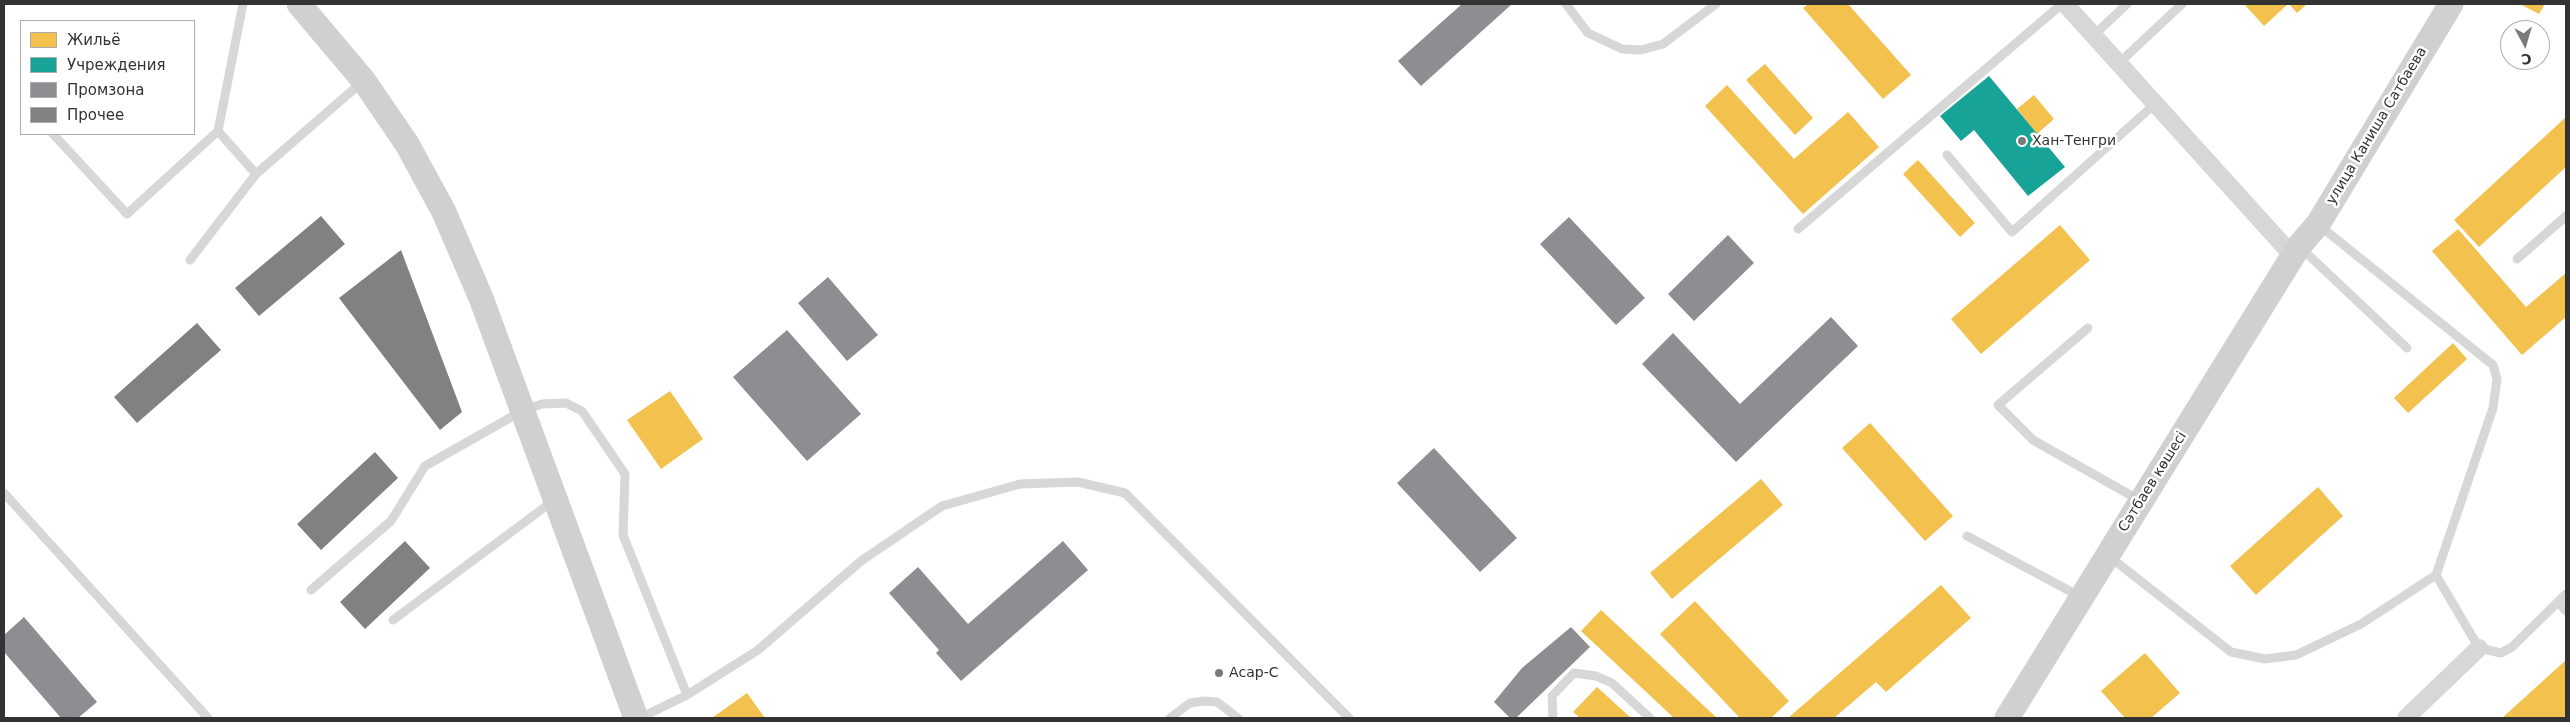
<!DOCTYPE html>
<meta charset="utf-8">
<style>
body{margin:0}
#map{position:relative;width:2570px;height:722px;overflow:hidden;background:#fff;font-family:"DejaVu Sans",sans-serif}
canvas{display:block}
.frame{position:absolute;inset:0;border:5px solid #333;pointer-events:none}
.legend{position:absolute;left:20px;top:20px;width:175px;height:115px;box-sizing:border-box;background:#fff;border:1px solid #adadad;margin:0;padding:6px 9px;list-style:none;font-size:15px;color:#333}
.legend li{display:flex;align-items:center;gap:10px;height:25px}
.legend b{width:25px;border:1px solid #adadad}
.north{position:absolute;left:2500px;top:20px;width:50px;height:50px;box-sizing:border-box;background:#fff;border:1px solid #adadad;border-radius:50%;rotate:174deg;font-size:14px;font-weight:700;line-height:20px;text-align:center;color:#333}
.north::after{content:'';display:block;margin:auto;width:18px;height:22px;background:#7a7a7a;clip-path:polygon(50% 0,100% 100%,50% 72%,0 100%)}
</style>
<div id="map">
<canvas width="2570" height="722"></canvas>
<div class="frame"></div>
<ul class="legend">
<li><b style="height:14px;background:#f2c14e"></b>Жильё</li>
<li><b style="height:14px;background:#17a398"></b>Учреждения</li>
<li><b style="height:14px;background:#8d8d92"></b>Промзона</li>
<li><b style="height:14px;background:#818181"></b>Прочее</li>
</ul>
<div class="north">С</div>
</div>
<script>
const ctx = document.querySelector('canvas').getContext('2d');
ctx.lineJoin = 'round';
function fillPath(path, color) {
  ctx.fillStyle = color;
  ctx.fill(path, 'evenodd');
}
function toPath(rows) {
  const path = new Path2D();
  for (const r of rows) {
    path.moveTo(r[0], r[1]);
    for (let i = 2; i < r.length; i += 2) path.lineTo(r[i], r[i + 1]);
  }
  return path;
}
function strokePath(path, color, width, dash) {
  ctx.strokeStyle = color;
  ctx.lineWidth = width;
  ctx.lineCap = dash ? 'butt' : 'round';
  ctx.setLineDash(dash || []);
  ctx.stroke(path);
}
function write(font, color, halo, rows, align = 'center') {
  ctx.font = font + ' "DejaVu Sans",sans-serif';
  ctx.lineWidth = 5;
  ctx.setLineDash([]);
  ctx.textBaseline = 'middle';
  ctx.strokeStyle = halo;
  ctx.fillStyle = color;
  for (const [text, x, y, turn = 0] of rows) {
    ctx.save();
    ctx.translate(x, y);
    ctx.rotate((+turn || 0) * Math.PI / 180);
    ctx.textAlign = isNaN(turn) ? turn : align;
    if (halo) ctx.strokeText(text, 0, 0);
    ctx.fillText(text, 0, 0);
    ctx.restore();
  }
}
fillPath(toPath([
 [1808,4,1848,4,1911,75,1883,99,1803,8],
 [2244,4,2288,4,2264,26],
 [2289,4,2307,4,2297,13],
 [2520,4,2545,4,2539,14],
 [1765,64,1813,118,1795,135,1746,80],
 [1727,85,1794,159,1848,112,1879,147,1803,214,1705,106],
 [2034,95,2054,119,2037,134,2017,109],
 [2566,117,2566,167,2479,247,2454,220],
 [1918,160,1975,223,1960,237,1903,174],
 [2060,225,2090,260,1981,354,1951,319],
 [2458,229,2526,307,2566,273,2566,317,2522,355,2432,251],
 [2453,343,2467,359,2408,413,2394,398],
 [670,391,703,439,661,469,627,420],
 [1870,423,1953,516,1925,541,1842,448],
 [1761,479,1783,505,1672,599,1650,573],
 [2318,487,2343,516,2256,595,2230,566],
 [1941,585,1971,618,1886,692,1876,682,1834,718,1788,718],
 [1695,601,1789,701,1771,718,1740,718,1660,634],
 [1601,610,1717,718,1674,718,1581,631],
 [2145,653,2180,693,2151,718,2125,718,2101,691],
 [2566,660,2566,718,2502,718],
 [1597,687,1631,718,1580,718,1573,712],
 [747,693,765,718,712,718]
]), '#f2c14e');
fillPath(toPath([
 [1989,76,2065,167,2028,196,1974,130,1961,141,1940,116]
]), '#17a398');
fillPath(toPath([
 [1462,4,1512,4,1421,86,1398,61],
 [1569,217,1645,298,1616,325,1540,244],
 [1728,235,1754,263,1694,321,1668,294],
 [828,277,878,335,847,361,798,303],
 [1831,317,1858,346,1736,462,1642,364,1673,333,1740,404],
 [787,330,861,414,807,461,733,377],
 [1434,448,1517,538,1480,572,1397,483],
 [1063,541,1088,570,961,681,936,653,939,650,889,593,918,567,968,624],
 [24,617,97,702,78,718,61,718,4,652,4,635],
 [1571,627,1590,647,1516,718,1510,718,1494,702,1522,668]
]), '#8d8d92');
fillPath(toPath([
 [321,216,345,244,259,316,235,288],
 [401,250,462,412,440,430,339,298],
 [197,323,221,350,137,423,114,397],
 [375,452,398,478,321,550,297,524],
 [405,541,430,568,365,629,340,602]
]), '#818181');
strokePath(toPath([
 [1566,4,1588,33,1622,49,1641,50,1663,44,1716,4],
 [2094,35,2127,4],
 [2119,63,2182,4],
 [218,131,256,174],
 [53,134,127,214,218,131,243,4],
 [1947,155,2012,232,2156,103],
 [2320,226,2493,365,2497,379,2493,408,2436,575,2479,648,2501,653,2512,647,2566,594],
 [1798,229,2062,4],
 [2301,248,2407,348],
 [2517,259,2566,216],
 [190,260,256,174,362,82],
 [2088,328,1998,405,2033,440,2139,500],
 [4,493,208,718],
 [1967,536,2081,597],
 [2110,557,2231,652,2265,659,2296,655,2361,624,2436,575],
 [311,590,391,521,425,466,522,411,542,404,566,403,582,411,625,474,623,535,687,695],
 [2558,602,2566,611],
 [393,620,553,501],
 [640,718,687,695,758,650,861,561,942,506,1020,484,1078,482,1125,493,1349,718],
 [1170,718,1190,703,1204,701,1217,702,1238,718],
 [1553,718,1552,696,1574,673,1596,676,1612,683,1650,718]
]), '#d7d7d7', 9);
strokePath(toPath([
 [2065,4,2293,256],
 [2406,718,2479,648]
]), '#d7d7d7', 18);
strokePath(toPath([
 [299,4,364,81,407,144,444,212,481,298,636,718],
 [2007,718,2299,246,2318,224,2451,4]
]), '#d0d0d0', 25);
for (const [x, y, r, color] of [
 [2022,141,5,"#7a7a7a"],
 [1219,673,5,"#7a7a7a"]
]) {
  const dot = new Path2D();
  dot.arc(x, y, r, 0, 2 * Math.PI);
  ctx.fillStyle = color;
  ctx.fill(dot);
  strokePath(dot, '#fff', 2);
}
write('14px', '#333', '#fff', [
 ["улица Каниша Сатбаева",2377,126,-59],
 ["Сәтбаев көшесі",2153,482,-58]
]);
write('14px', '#333', '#fff', [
 ["Хан-Тенгри",2032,141],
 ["Асар-С",1229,673]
], 'left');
</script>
